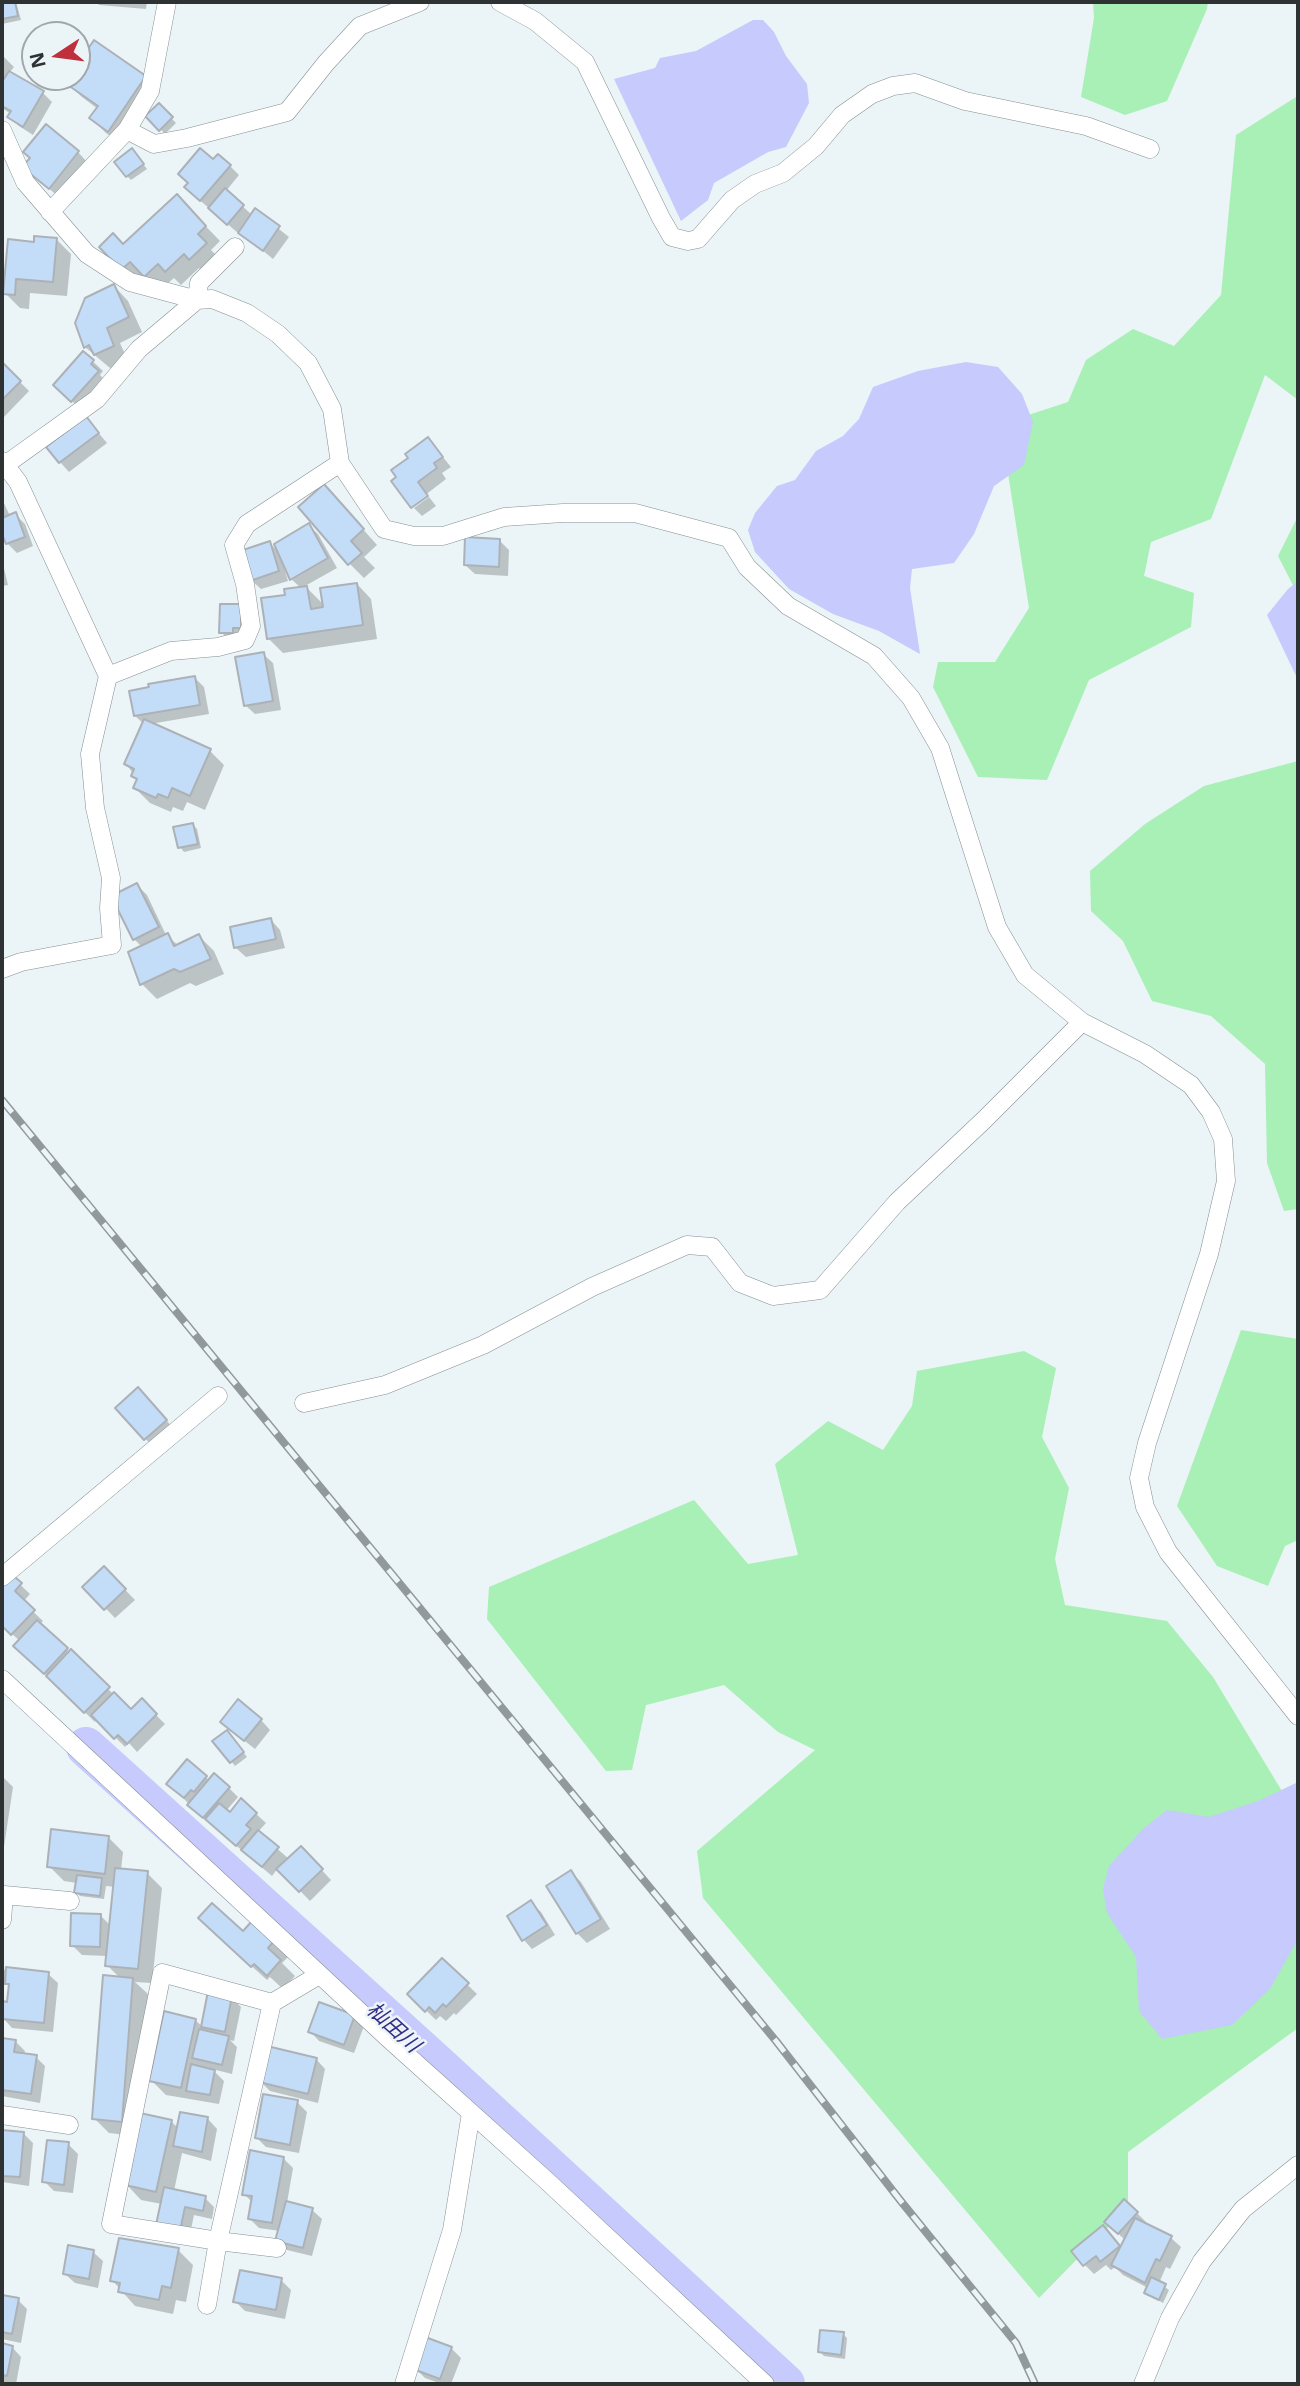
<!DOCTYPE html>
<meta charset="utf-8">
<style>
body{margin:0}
#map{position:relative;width:1300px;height:2386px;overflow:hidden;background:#ebf4f7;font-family:"Open Sans",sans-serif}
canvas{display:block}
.frame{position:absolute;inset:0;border:4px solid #2f3233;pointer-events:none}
.north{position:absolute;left:21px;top:21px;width:70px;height:70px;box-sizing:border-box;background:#ebf4f7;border:2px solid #a0a6a9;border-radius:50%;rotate:257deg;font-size:19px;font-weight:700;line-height:28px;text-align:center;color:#2f3233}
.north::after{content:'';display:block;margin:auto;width:24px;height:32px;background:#bf2f3c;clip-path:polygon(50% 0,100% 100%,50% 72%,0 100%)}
</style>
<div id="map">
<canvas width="1300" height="2386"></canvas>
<div class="frame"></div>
<div class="north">N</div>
</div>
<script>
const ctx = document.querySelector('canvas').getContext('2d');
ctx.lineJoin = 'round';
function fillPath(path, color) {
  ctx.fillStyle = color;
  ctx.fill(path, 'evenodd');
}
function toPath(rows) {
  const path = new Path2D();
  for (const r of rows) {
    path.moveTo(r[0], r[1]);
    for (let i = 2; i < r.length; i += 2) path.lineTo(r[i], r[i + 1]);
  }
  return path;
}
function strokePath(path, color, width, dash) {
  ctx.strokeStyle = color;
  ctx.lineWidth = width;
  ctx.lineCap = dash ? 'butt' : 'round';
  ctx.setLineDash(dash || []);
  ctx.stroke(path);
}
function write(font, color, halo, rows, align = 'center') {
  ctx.font = font + ' "Open Sans","Noto Sans JP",sans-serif';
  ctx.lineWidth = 5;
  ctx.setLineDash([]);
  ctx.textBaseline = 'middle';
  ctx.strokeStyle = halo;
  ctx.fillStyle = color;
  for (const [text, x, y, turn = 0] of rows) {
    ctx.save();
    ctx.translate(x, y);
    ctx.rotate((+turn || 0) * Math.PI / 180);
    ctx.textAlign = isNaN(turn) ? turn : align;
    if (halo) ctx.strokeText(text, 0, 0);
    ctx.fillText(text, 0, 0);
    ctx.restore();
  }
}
fillPath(toPath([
 [1093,2,1208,2,1207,9,1167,101,1125,115,1081,97,1094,18],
 [1298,93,1298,400,1265,375,1211,519,1151,542,1144,576,1194,593,1191,627,1089,680,1047,780,978,777,933,687,938,662,995,662,1029,608,1007,467,1013,420,1068,402,1086,360,1133,329,1174,346,1221,295,1236,135,1296,97],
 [1298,516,1298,595,1278,556],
 [1298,761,1298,1209,1284,1211,1267,1163,1265,1064,1211,1016,1152,1001,1123,941,1091,911,1090,871,1145,824,1204,786],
 [1241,1330,1298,1339,1298,1540,1285,1546,1268,1586,1217,1566,1177,1506],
 [1024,1351,1056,1368,1042,1437,1069,1488,1055,1559,1065,1605,1167,1621,1213,1677,1294,1811,1298,1813,1298,2028,1128,2152,1128,2207,1039,2298,703,1898,697,1851,815,1750,778,1732,724,1685,646,1705,632,1770,606,1771,487,1619,489,1587,694,1500,748,1564,798,1555,775,1464,828,1421,883,1450,912,1406,917,1371]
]), '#a8f0b5');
fillPath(toPath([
 [753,20,763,20,774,32,786,56,807,84,809,103,786,147,768,152,714,183,708,200,681,221,614,79,655,68,660,58,696,51],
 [966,362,998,367,1022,394,1033,422,1024,465,994,486,974,534,954,563,912,569,910,588,920,654,879,631,833,614,789,589,755,552,748,530,755,513,777,486,795,480,816,451,843,436,859,419,873,387,918,371],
 [1298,581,1298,680,1267,615,1288,589],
 [1296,1783,1298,1783,1297,1941,1270,1989,1232,2025,1162,2039,1139,2011,1136,1957,1107,1913,1103,1889,1109,1866,1144,1828,1167,1810,1209,1817,1258,1801]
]), '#c6cafc');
fillPath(toPath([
 [2,2,16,2,21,20,2,24],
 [96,2,147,2,146,9,99,5],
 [2,55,14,67,9,73,43,93,52,102,33,135,19,126,9,117,11,114,2,108],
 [77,68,145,78,160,92,123,145,106,133,91,118,98,109,82,97,67,83,71,77,77,77],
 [158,105,176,123,165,134,148,116],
 [78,152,87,162,59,197,34,176],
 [136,155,147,169,131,180,127,176],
 [213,162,230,166,239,175,226,191,252,215,255,210,289,237,273,259,239,231,238,233,196,197],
 [191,211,220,241,211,250,220,259,205,273,199,268,181,285,174,278,160,290,145,276,137,284,122,269,123,246],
 [56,239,71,254,67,296,30,293,29,309,20,308,5,293,35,243],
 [114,286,128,301,142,332,120,343,128,361,110,368,85,347],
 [84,353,103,371,100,375,107,382,82,410,65,395],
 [2,364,29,391,4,417,2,415],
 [86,418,107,443,69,472,60,462],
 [428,439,451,467,442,473,446,479,411,506,410,459],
 [429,497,436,506,422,516,414,508],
 [2,499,10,516,15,514,25,524,33,546,17,553,7,543,2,530],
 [338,501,377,545,364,557,375,568,364,578,349,563],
 [308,525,318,534,337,568,305,586,324,605,357,584,371,599,377,639,283,653,268,638,287,596,301,588,291,579,286,567,284,568,288,581,261,589,251,580,270,543,279,553],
 [499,540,509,550,508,576,475,574,465,565],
 [2,560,8,585,2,586],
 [221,606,250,616,242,637,231,642,221,632],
 [263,654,273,663,281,710,255,714,245,705],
 [194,677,204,687,209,714,150,724,210,751,224,765,205,810,187,802,183,811,173,807,171,812,150,803,135,788,139,781,126,764,144,724,135,716],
 [193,825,197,829,201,848,184,852,180,847],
 [137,885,147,895,166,935,179,946,199,936,214,951,224,974,196,986,190,983,157,999,142,984,142,947,134,939],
 [271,920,280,930,285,948,246,957,236,948],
 [147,1399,175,1430,155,1449,117,1408],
 [104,1568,135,1600,115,1618,85,1587],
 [10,1575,30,1594,23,1602,43,1621,40,1624,131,1711,142,1701,165,1724,137,1752,129,1743,125,1747,97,1719,95,1722,16,1646,20,1641,2,1625,2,1584],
 [261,1720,270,1730,255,1749,232,1731],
 [231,1736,247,1757,235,1766,215,1741],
 [187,1761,210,1781,229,1788,238,1797,226,1811,230,1815,242,1801,266,1823,258,1832,289,1859,301,1848,331,1880,310,1901,278,1868,272,1876,199,1814,178,1793],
 [2,1776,13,1787,2,1860],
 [109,1838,123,1852,121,1870,147,1873,162,1888,152,1983,135,1982,148,1994,137,2126,171,2121,178,2128,208,2119,217,2129,211,2161,182,2153,174,2191,205,2198,214,2207,212,2219,194,2215,189,2239,162,2204,141,2200,127,2185,137,2136,109,2133,94,2118,120,1978,107,1965,108,1956,82,1955,72,1945,101,1916,111,1926,115,1887,106,1886,104,1899,80,1896,76,1892,77,1883,64,1881,49,1866],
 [571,1872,581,1882,610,1929,587,1943,577,1933],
 [531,1903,541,1912,555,1935,532,1949,523,1939],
 [215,1933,243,1934,273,1942,288,1957,282,1963,295,1976,283,1989,270,1977,267,1980],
 [442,1960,477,1994,456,2015,454,2013,446,2021,440,2016,436,2020,409,1994],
 [2,1967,7,1973,48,1974,58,1983,53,2032,12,2028,3,2018,9,2004,10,1987,6,1982,6,1985,2,1985],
 [209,1993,232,1998,241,2007,234,2041,230,2040,237,2047,232,2074,212,2069,224,2081,219,2104,166,2095,151,2080,195,2020,203,2027],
 [354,2016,364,2026,354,2053,319,2041,310,2031],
 [2,2039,15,2041,25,2051,24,2055,36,2057,45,2066,40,2103,2,2096],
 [316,2059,325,2069,318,2103,270,2091,261,2082],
 [297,2102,307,2112,299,2153,266,2147,257,2138],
 [2,2131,24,2134,33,2143,29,2186,2,2182],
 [68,2144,78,2154,73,2193,54,2191,44,2181],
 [283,2158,293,2168,287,2203,312,2210,322,2219,312,2256,287,2250,277,2240,280,2231,259,2228,249,2218,252,2202,244,2194],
 [1137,2213,1146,2222,1144,2224,1171,2238,1181,2247,1170,2269,1166,2267,1159,2283,1169,2290,1163,2303,1146,2293,1148,2288,1123,2275,1115,2267,1111,2270,1106,2265,1094,2274,1085,2265,1112,2237,1122,2248,1125,2240,1106,2222],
 [178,2250,193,2265,186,2302,176,2300,173,2314,135,2306,112,2280],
 [93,2252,103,2261,98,2288,75,2283,65,2274],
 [281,2280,291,2290,285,2319,245,2311,235,2301],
 [2,2297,18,2300,27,2309,21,2343,2,2339],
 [843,2334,847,2338,845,2359,824,2356,820,2352],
 [2,2345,12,2347,21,2357,16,2384,2,2382],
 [451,2348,461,2358,451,2384,442,2384,425,2378,415,2368]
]), '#0003');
strokePath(toPath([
 [86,1747,428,2056,785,2384]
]), '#c6cafc', 40);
const building = toPath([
 [2,2,15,2,18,16,2,19,2,2],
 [94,40,146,76,108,132,89,118,98,106,65,83,69,77,77,77,77,65,94,40],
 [9,71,44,91,23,127,7,117,11,111,2,106,2,82,9,71],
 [159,103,173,117,159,131,145,116,159,103],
 [46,124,79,151,49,189,22,167,30,158,23,152,46,124],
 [132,148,144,164,126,177,114,162,132,148],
 [200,148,213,159,218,154,231,165,200,201,184,187,188,183,178,174,200,148],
 [225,188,244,205,227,225,208,208,225,188],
 [177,194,206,226,198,234,207,243,189,260,184,254,165,272,158,264,144,277,130,262,121,270,99,247,113,233,123,244,177,194],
 [255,208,280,226,263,251,238,233,255,208],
 [34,236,57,238,53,282,16,279,15,295,3,294,8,239,34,242,34,236],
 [114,284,129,317,107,328,114,346,94,355,89,345,84,348,75,323,85,298,114,284],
 [83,351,94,360,91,364,99,371,71,402,53,385,83,351],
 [2,362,21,381,2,400,2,362],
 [86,416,99,433,59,463,46,447,86,416],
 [428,437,443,457,434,463,437,468,418,482,428,496,411,508,391,481,396,477,391,470,408,458,405,454,428,437],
 [324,484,364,529,351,541,362,553,348,565,298,507,324,484],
 [16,512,25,537,6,544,2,534,2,518,16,512],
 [309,523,328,558,290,580,274,544,309,523],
 [465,537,500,539,499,567,464,565,465,537],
 [270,541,279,571,250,581,240,551,270,541],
 [357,583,363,625,267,639,261,598,285,595,284,589,307,586,311,609,323,607,320,588,357,583],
 [220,604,241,604,241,628,233,628,233,633,219,633,220,604],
 [264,652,273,701,244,706,235,657,264,652],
 [195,676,200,705,134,716,129,691,149,687,148,684,195,676],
 [144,719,211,749,190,796,172,788,168,798,158,794,156,798,133,788,137,779,131,776,134,769,124,764,144,719],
 [193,823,198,844,178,848,173,827,193,823],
 [137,883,159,927,133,940,111,896,137,883],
 [271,918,276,939,234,948,230,927,271,918],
 [168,933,174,946,199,934,211,959,180,972,174,969,140,985,128,952,168,933],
 [138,1387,167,1420,144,1440,115,1408,138,1387],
 [104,1566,126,1589,104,1610,82,1587,104,1566],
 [10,1573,22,1583,15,1591,35,1610,11,1635,2,1626,2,1581,10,1573],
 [37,1620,68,1648,44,1674,13,1646,37,1620],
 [71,1649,110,1687,84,1713,46,1676,71,1649],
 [114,1692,131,1709,142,1698,157,1714,127,1744,118,1735,114,1739,91,1715,114,1692],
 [238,1699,262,1719,244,1741,220,1722,238,1699],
 [227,1730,244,1752,230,1763,212,1741,227,1730],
 [187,1759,207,1776,194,1792,191,1790,184,1798,166,1784,187,1759],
 [214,1773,230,1787,203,1818,187,1805,214,1773],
 [241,1798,257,1813,246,1825,251,1829,236,1846,205,1819,219,1803,230,1812,241,1798],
 [51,1829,109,1836,105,1874,47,1867,51,1829],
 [258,1830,279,1847,262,1867,241,1850,258,1830],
 [301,1846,323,1869,299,1892,276,1869,301,1846],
 [115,1868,148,1871,138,1969,105,1966,115,1868],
 [571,1870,601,1919,576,1934,546,1886,571,1870],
 [77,1875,102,1878,100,1896,74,1893,77,1875],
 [531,1900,547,1925,522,1941,507,1916,531,1900],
 [212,1903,243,1931,252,1921,274,1941,268,1948,281,1960,267,1976,254,1964,251,1967,198,1918,212,1903],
 [71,1913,101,1914,100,1947,70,1946,71,1913],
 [442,1958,469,1983,446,2007,443,2004,435,2013,429,2007,425,2012,407,1994,442,1958],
 [6,1967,49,1972,44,2023,2,2019,3,2001,7,2002,9,1984,5,1984,6,1967],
 [103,1975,133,1978,122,2122,92,2119,103,1975],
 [208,1991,232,1996,225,2032,201,2027,208,1991],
 [319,2002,355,2015,344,2045,308,2032,319,2002],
 [164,2011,196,2019,181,2088,149,2081,164,2011],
 [199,2029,229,2036,222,2065,192,2058,199,2029],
 [2,2038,16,2040,14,2052,37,2055,31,2094,2,2090,2,2038],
 [267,2046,317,2058,308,2094,259,2082,267,2046],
 [191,2064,215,2070,210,2095,186,2091,191,2064],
 [263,2094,298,2100,290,2145,255,2138,263,2094],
 [180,2112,208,2117,202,2152,173,2146,180,2112],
 [140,2113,172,2120,156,2192,125,2185,140,2113],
 [2,2130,24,2132,20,2177,2,2176,2,2130],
 [47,2140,69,2142,64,2185,42,2182,47,2140],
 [250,2150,284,2157,272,2223,248,2219,252,2196,242,2195,250,2150],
 [164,2187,206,2196,203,2211,185,2207,180,2231,156,2225,164,2187],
 [1124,2199,1138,2212,1118,2234,1104,2222,1124,2199],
 [286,2201,313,2208,303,2248,275,2241,286,2201],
 [1135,2218,1172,2236,1160,2261,1156,2259,1145,2283,1111,2265,1135,2218],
 [1103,2225,1120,2246,1100,2262,1096,2256,1083,2266,1071,2251,1103,2225],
 [119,2238,179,2248,171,2288,162,2286,159,2300,118,2292,120,2283,110,2281,119,2238],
 [68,2245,94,2250,89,2279,63,2274,68,2245],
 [240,2270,282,2278,276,2310,233,2302,240,2270],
 [1151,2277,1166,2284,1159,2300,1144,2293,1151,2277],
 [2,2295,19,2298,12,2334,2,2332,2,2295],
 [820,2330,844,2332,841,2355,818,2352,820,2330],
 [425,2337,452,2347,440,2379,413,2369,425,2337],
 [2,2343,13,2346,7,2376,2,2375,2,2343]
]);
fillPath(building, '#c3ddf8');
strokePath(building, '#acb1b7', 2);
const minor = toPath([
 [500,2,535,21,585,62,661,218,672,237,688,241,698,239,732,200,755,184,783,173,816,146,842,115,872,94,893,86,915,83,965,101,1086,126,1150,149],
 [2,130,25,182,87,254,130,282,197,300,212,299,247,313,278,334,308,363,332,409,340,463,384,529,414,536,443,536,504,517,563,513,635,513,729,538,747,567,788,606,874,656,911,698,940,748,997,927,1025,975,1082,1022,1145,1054,1191,1085,1211,1112,1223,1139,1226,1181,1209,1254,1147,1443,1139,1478,1145,1507,1168,1552,1298,1716],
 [127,130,154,144,187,138,287,112,326,63,360,26,420,2],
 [50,212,127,130,150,91,167,2],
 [2,461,18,482,108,676,90,754,95,808,111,878,109,908,112,945,21,962,2,969],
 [5,465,97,399,139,349,197,300,199,283,235,247],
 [108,676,171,651,218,647,245,640,251,626,245,584,234,545,247,524,340,463],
 [304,1403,385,1385,483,1345,592,1287,687,1245,712,1247,740,1283,773,1296,820,1290,897,1202,984,1120,1082,1022],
 [2,1577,218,1396],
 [2,1679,389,2039,547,2181,765,2384],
 [2,1920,4,1895,70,1901],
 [272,2003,162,1973,111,2224,218,2241,277,2248],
 [2,2115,69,2125],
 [207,2305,218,2241,272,2003,319,1975],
 [404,2384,452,2230,471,2113],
 [1143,2384,1170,2318,1202,2261,1243,2209,1298,2165]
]);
strokePath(minor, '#878f92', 19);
strokePath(minor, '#fff', 18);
const rail = toPath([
 [2,1100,776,2041,900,2200,1016,2343,1035,2384]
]);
strokePath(rail, '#92999b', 8);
strokePath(rail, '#ebf4f7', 5, [16]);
write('italic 21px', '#372c87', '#ebf4f7', [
 ["杣田川",393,2028,42]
]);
</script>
